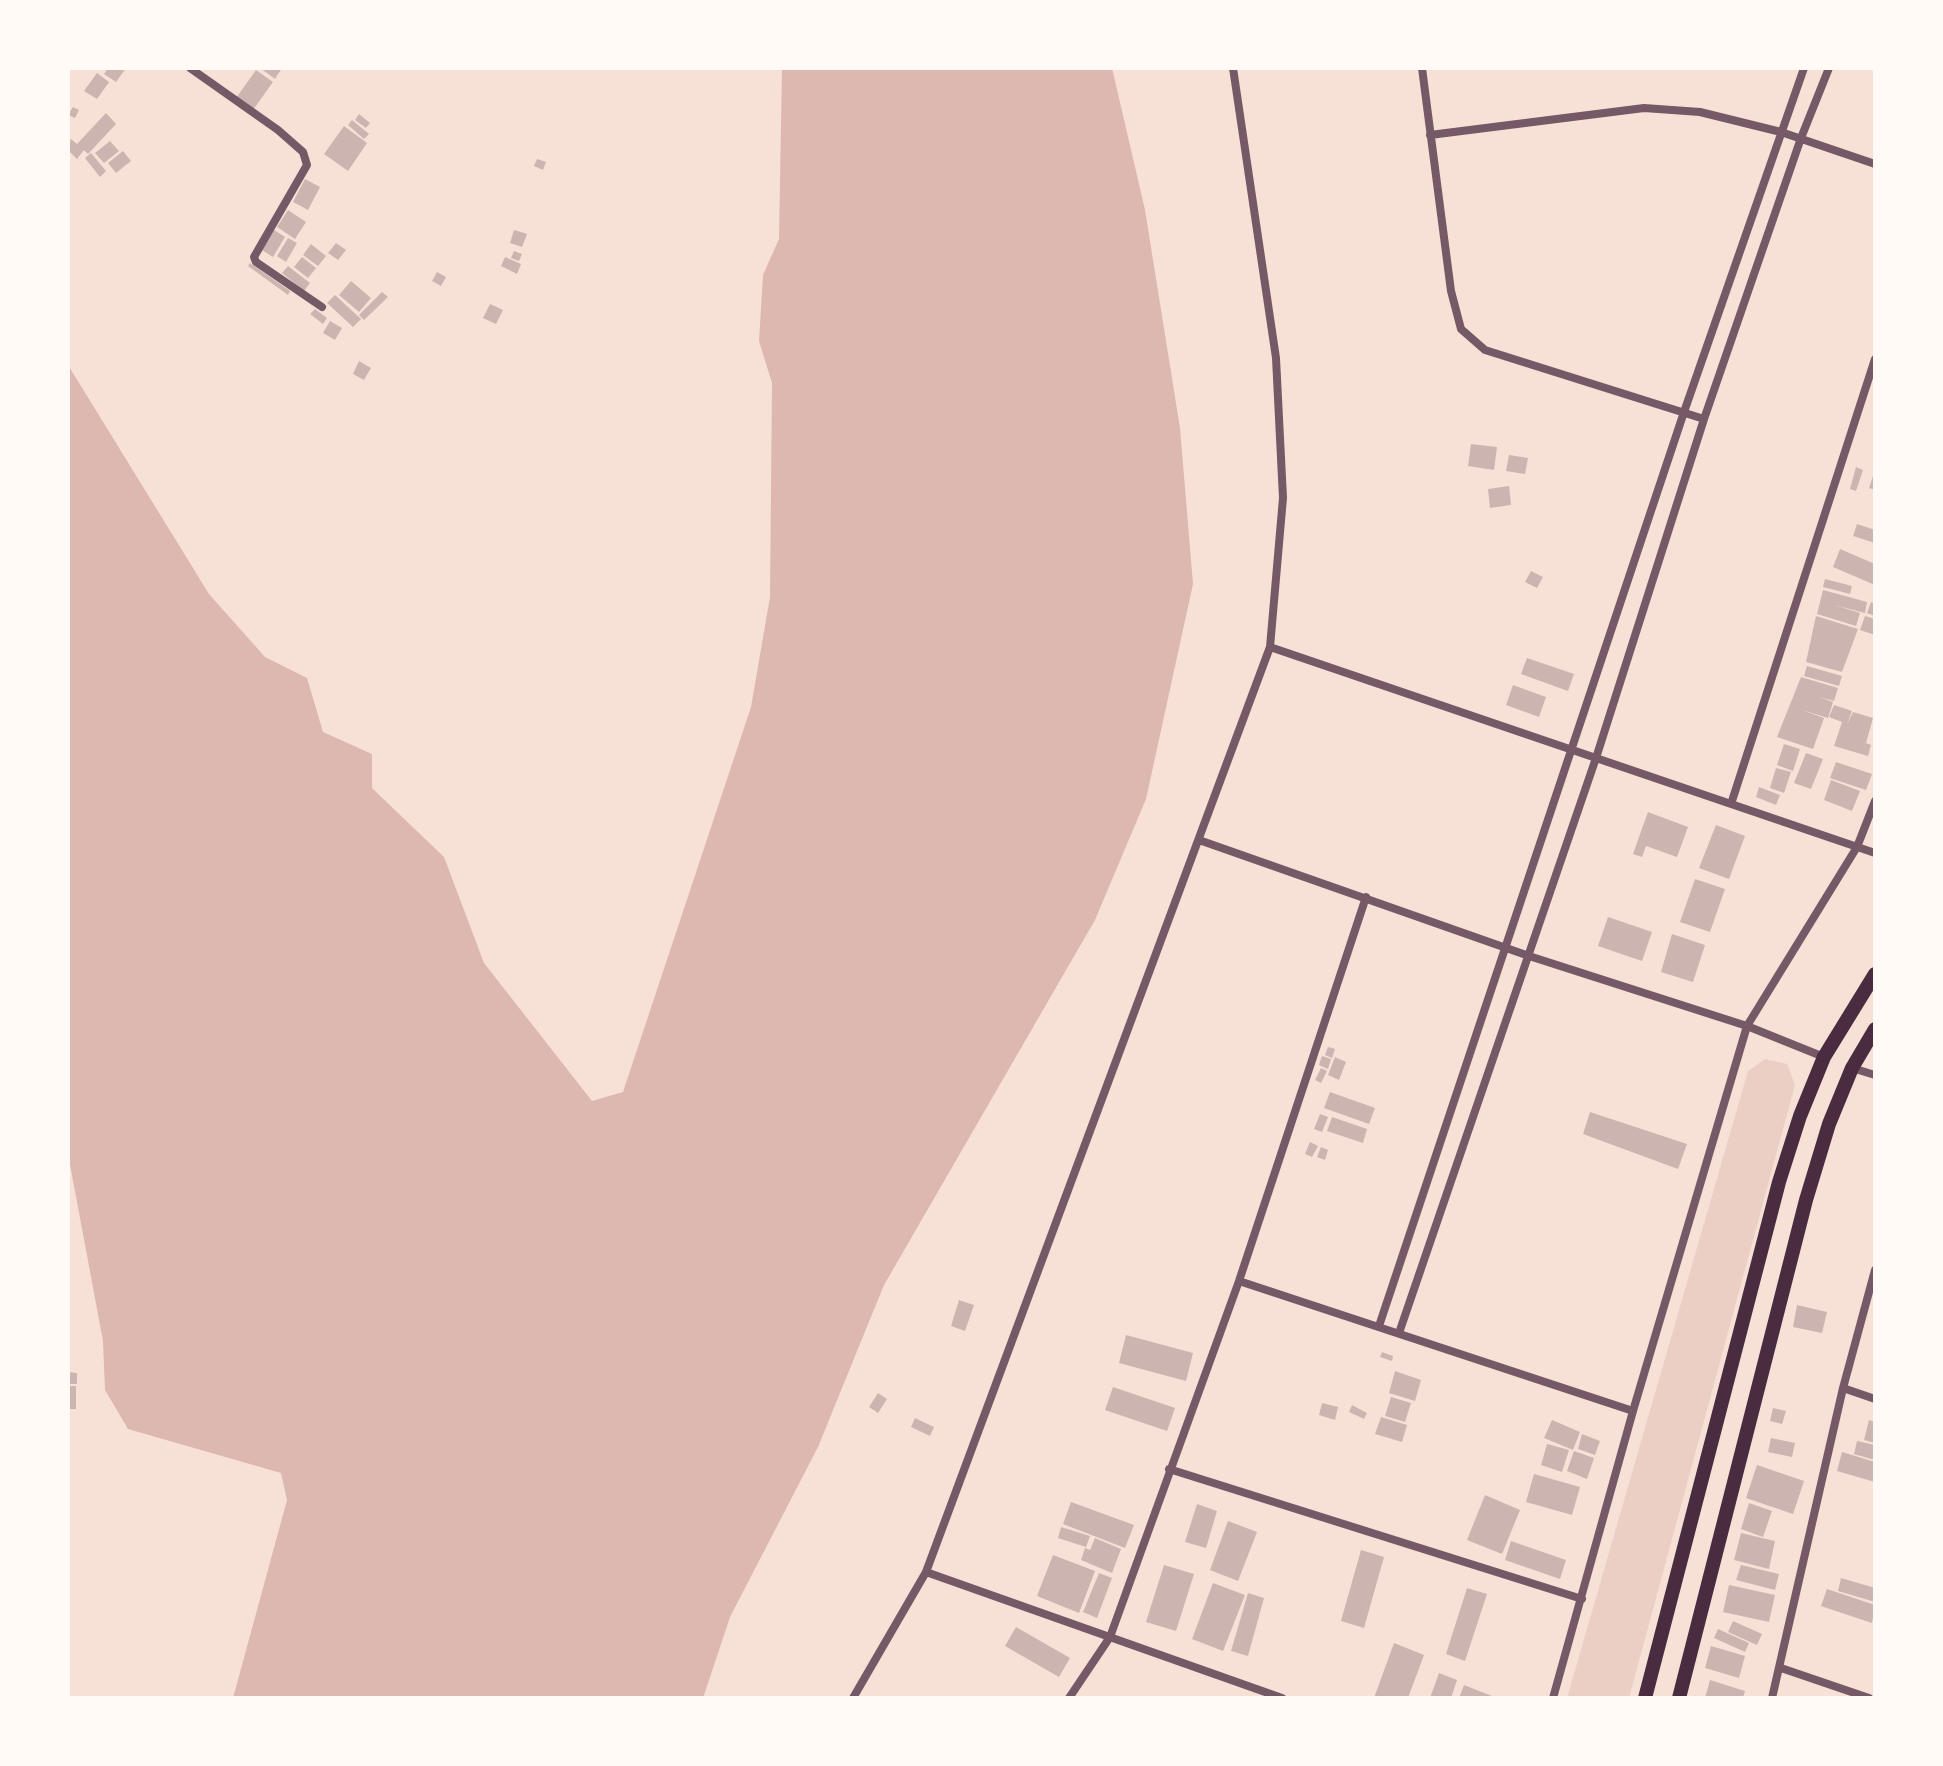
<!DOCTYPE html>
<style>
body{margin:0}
#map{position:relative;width:1943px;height:1766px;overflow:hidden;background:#f7e1d7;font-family:Manrope,sans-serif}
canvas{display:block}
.frame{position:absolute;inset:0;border:70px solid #fffaf5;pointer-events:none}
</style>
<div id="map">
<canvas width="1943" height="1766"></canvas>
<div class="frame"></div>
</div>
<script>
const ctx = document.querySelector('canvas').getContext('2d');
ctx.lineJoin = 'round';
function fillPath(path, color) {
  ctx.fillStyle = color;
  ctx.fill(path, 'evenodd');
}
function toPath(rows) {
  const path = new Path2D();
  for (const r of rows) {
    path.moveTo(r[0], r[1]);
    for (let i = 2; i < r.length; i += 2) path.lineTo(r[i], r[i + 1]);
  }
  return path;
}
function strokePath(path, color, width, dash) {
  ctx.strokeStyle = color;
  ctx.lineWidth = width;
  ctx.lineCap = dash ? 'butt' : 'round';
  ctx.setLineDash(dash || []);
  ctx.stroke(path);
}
fillPath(toPath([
 [1765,1059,1787,1064,1795,1085,1629,1698,1567,1698,1748,1071]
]), '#ebcfc5');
fillPath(toPath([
 [782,68,1112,68,1145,210,1180,428,1193,584,1146,799,1095,920,884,1285,818,1447,730,1617,703,1698,233,1698,287,1500,281,1473,128,1429,105,1390,103,1341,68,1154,68,365,209,594,265,657,307,678,323,732,372,754,372,788,444,857,484,963,592,1101,623,1092,751,707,770,597,772,383,759,341,763,275,779,239]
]), '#dcb8b0');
fillPath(toPath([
 [108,68,126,68,116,82,104,74],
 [260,68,282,68,275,79],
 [256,70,273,82,253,110,236,98],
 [97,73,109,82,97,99,84,91],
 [73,107,79,110,75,118,68,115],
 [106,113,116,124,88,154,84,150,77,159,68,150,68,143,71,139,77,144],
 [359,114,370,123,366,128,355,120],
 [352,120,369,134,364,139,348,125],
 [344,126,367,143,348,171,324,154],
 [110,141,119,151,104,163,95,153],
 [123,151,131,161,116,173,108,163],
 [91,153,106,171,100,177,85,158],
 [537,159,546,162,543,170,534,166],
 [305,179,320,187,308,210,293,202],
 [288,210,306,222,295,239,277,227],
 [274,230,285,237,273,257,262,250],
 [514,230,527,234,522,247,510,243],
 [288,238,297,243,286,262,277,256],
 [336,243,346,250,338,260,328,253],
 [311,244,326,256,318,266,303,255],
 [514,251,522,254,519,261,511,258],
 [302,257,316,268,308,278,294,267],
 [505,257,521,264,517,274,501,266],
 [250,263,290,291,288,295,248,266],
 [288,266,310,283,304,291,282,273],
 [437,272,446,277,441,286,432,281],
 [351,281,371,298,359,312,339,295],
 [382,292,388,297,364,320,359,315],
 [335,295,361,319,353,327,327,303],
 [490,304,503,310,496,324,483,318],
 [315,309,327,318,323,324,310,314],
 [330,321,342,328,335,340,323,333],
 [359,361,371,368,364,380,353,374],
 [1471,444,1497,447,1494,470,1468,466],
 [1509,455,1528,458,1525,474,1506,471],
 [1856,467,1863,470,1856,491,1850,489],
 [1875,470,1875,490,1869,488],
 [1509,486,1511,505,1490,508,1488,489],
 [1857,524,1875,530,1875,543,1853,536],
 [1840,549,1875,564,1875,585,1833,567],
 [1531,571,1543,577,1537,588,1525,582],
 [1825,579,1852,586,1850,594,1823,587],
 [1823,590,1867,602,1865,613,1834,605,1860,613,1856,626,1817,614],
 [1871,602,1875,604,1875,616,1867,613],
 [1816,616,1858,629,1842,672,1806,662],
 [1865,616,1875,619,1875,635,1860,630],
 [1527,658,1574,674,1568,691,1521,674],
 [1807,666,1842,676,1839,686,1804,676],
 [1801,677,1838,688,1834,701,1819,697,1833,702,1828,718,1802,710,1824,718,1813,749,1777,737],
 [1513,685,1546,697,1539,717,1506,705],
 [1834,705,1852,711,1847,724,1853,712,1873,718,1866,743,1871,745,1868,756,1834,746,1842,722,1829,717],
 [1784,744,1800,749,1793,771,1777,765],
 [1806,753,1823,759,1811,789,1794,783],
 [1836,762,1872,774,1866,790,1830,778],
 [1776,768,1791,772,1784,793,1770,788],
 [1831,780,1860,791,1852,811,1824,800],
 [1759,787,1780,795,1776,805,1756,797],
 [1648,812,1688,827,1677,857,1646,846,1642,857,1633,854],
 [1716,825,1745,836,1729,879,1699,868],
 [1695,879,1725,889,1710,932,1680,922],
 [1608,917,1652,932,1642,961,1598,946],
 [1672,934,1705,945,1693,982,1661,972],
 [1328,1047,1335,1049,1332,1058,1325,1055],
 [1322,1056,1331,1059,1328,1069,1319,1065],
 [1335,1057,1346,1062,1339,1080,1328,1075],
 [1321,1068,1327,1071,1321,1083,1315,1080],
 [1330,1092,1375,1108,1369,1124,1324,1108],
 [1590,1112,1687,1144,1678,1169,1583,1134],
 [1320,1114,1328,1117,1322,1132,1314,1129],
 [1332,1117,1367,1129,1363,1143,1327,1131],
 [1310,1142,1318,1146,1312,1157,1305,1154],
 [1321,1147,1328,1150,1325,1160,1317,1157],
 [959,1300,974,1305,965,1331,951,1326],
 [1797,1305,1827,1312,1822,1333,1793,1327],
 [1126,1335,1193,1353,1186,1381,1119,1363],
 [1382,1352,1393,1356,1392,1361,1380,1357],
 [1395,1371,1421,1380,1415,1401,1389,1393],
 [68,1372,77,1373,77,1384,68,1384],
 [68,1386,76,1386,76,1409,68,1409],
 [1113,1387,1175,1408,1167,1431,1105,1410],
 [878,1393,887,1399,878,1413,869,1407],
 [1391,1397,1411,1403,1405,1422,1385,1416],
 [1322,1403,1338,1407,1335,1420,1319,1415],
 [1352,1405,1367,1413,1364,1419,1349,1412],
 [1773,1408,1786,1411,1782,1424,1770,1421],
 [1381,1417,1407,1425,1402,1442,1375,1434],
 [915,1418,934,1427,930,1436,911,1427],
 [1552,1420,1580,1432,1573,1450,1544,1438],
 [1869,1420,1875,1422,1875,1443,1864,1440],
 [1582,1434,1600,1441,1595,1455,1578,1449],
 [1771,1438,1795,1443,1792,1457,1768,1452],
 [1857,1441,1875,1445,1875,1460,1854,1454],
 [1547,1444,1569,1450,1562,1472,1541,1465],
 [1574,1451,1594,1458,1587,1479,1567,1471],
 [1842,1452,1875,1462,1875,1482,1837,1471],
 [1757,1465,1804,1481,1793,1514,1746,1498],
 [1534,1474,1580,1487,1572,1515,1526,1502],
 [1485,1495,1520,1510,1502,1554,1467,1540],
 [1071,1502,1134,1525,1125,1548,1063,1524],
 [1749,1503,1772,1511,1763,1537,1741,1529],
 [1197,1504,1217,1511,1206,1548,1185,1542],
 [1228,1521,1257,1532,1238,1581,1210,1570],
 [1061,1527,1090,1536,1086,1547,1058,1538],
 [1741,1533,1775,1541,1769,1569,1734,1560],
 [1095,1538,1121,1549,1112,1573,1081,1560,1085,1548,1090,1550],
 [1511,1541,1566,1560,1560,1579,1505,1560],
 [1361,1550,1384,1557,1364,1628,1341,1621],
 [1053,1555,1095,1571,1079,1613,1037,1596],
 [1164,1565,1194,1574,1176,1631,1146,1622],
 [1741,1565,1779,1574,1775,1590,1736,1580],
 [1099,1573,1112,1578,1097,1618,1083,1612],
 [1841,1578,1875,1588,1875,1602,1838,1591],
 [1213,1583,1245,1595,1223,1651,1192,1639],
 [1729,1585,1775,1595,1769,1622,1723,1612],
 [1467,1588,1487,1594,1465,1661,1446,1654],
 [1827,1589,1875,1605,1872,1623,1821,1606],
 [1248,1593,1264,1598,1248,1656,1231,1651],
 [1733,1621,1762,1634,1757,1645,1728,1632],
 [1016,1627,1070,1658,1059,1677,1005,1646],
 [1718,1629,1749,1643,1745,1652,1714,1638],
 [1394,1643,1424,1655,1408,1698,1374,1698],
 [1711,1646,1745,1656,1739,1678,1705,1668],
 [1439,1673,1457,1680,1451,1698,1430,1698],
 [1710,1680,1745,1691,1743,1698,1705,1698],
 [1464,1685,1497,1698,1459,1698]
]), '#ccb4b1');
strokePath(toPath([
 [190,68,278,130,303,152,307,165,254,257,256,262,322,307],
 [1422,68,1451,291,1461,329,1485,350,1704,419],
 [1430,135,1644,108,1700,112,1781,132,1875,164],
 [1270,647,1875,853],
 [1731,804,1875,359],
 [1199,840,1529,956,1747,1026,1824,1057],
 [1852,1068,1875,1075],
 [1239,1281,1633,1411],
 [1379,1326,1684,412,1804,68],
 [1399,1333,1596,758,1704,419,1801,138,1829,68],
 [1843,1388,1875,1399],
 [1169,1469,1582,1599],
 [926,1572,1282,1698],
 [1781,1668,1869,1698],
 [853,1698,926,1572,1270,647,1283,498,1276,358,1233,68],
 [1069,1698,1110,1637,1239,1281,1366,897],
 [1553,1698,1633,1411,1747,1026,1857,847,1875,801],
 [1772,1698,1843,1388,1875,1270]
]), '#755966', 8);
strokePath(toPath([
 [1645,1698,1779,1182,1800,1116,1824,1057,1875,974],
 [1679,1698,1806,1200,1829,1124,1852,1068,1875,1029]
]), '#4a2c40', 14);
</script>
